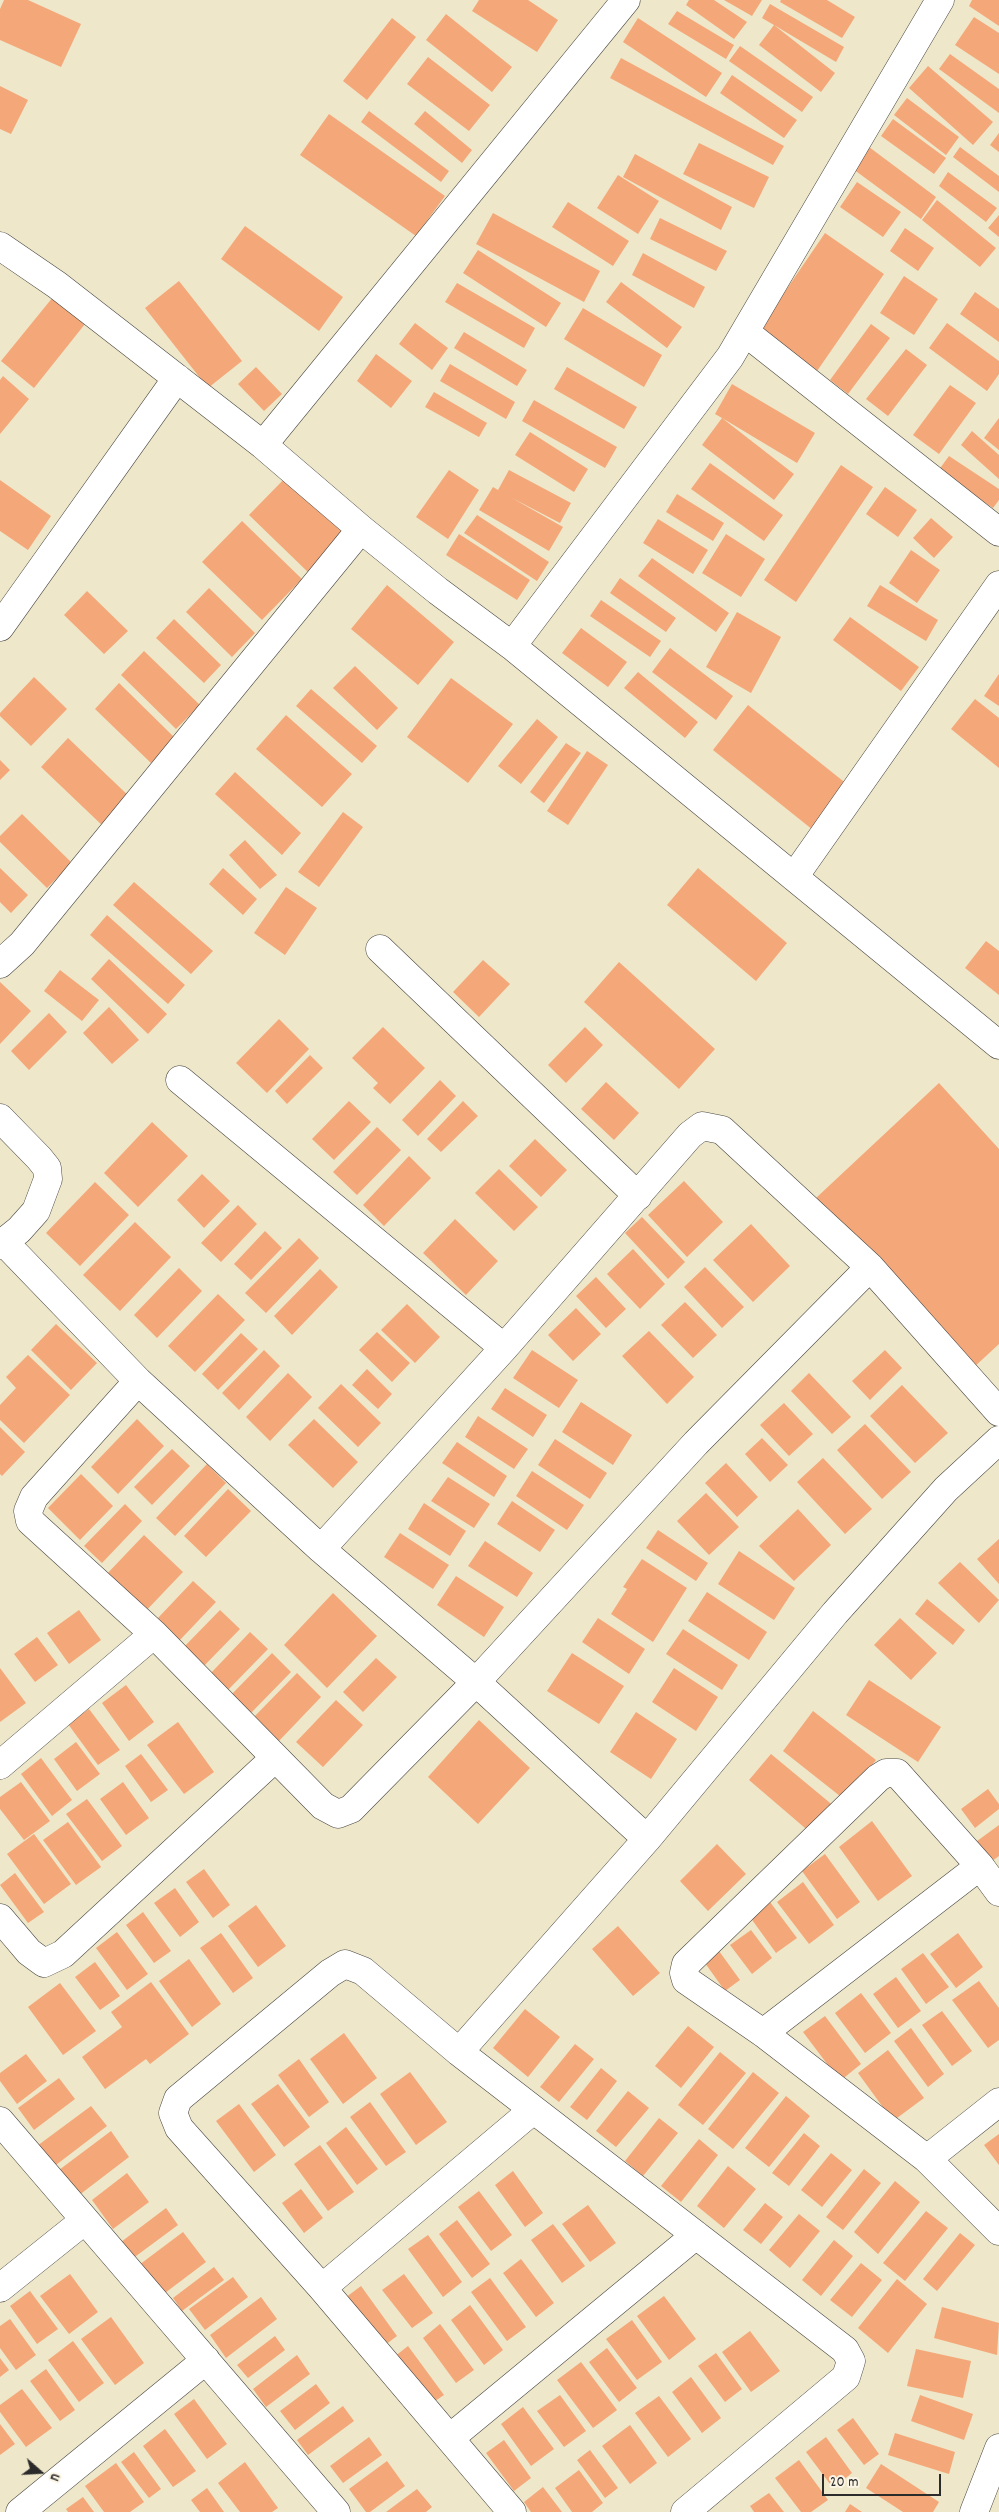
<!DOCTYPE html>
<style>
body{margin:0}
#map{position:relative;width:999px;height:2512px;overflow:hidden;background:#eee7c9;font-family:Dekko,sans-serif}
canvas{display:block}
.north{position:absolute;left:15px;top:2447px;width:50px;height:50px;-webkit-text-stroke:4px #fcf5e5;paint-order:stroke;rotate:109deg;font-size:14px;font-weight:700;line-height:20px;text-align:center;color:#2b2b2b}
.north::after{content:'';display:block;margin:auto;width:18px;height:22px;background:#2b2b2b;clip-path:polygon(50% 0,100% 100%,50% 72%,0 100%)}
.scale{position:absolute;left:822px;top:2474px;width:119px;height:22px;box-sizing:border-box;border:2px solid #2b2b2b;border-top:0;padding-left:6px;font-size:15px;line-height:18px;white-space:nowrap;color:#2b2b2b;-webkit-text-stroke:4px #fcf5e5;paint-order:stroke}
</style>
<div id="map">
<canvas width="999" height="2512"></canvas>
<div class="north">U</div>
<div class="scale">20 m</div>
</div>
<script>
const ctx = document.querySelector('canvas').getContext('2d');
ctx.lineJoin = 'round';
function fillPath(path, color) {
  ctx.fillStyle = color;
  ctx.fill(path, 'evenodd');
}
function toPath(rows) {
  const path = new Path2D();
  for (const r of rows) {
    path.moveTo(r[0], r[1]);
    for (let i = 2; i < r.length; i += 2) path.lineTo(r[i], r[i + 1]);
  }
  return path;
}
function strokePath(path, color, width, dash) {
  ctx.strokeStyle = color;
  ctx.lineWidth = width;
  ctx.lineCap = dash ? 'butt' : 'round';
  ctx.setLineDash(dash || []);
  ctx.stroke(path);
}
fillPath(toPath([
 [4,0,28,0,81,24,61,67,0,40,0,9],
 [479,0,528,0,558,20,537,52,472,11],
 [689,0,714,0,747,22,734,39,686,5],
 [724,0,762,0,752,16],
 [781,0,827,0,855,17,842,38,780,2],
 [972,0,999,0,999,26,969,6],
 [770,4,844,47,836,62,774,25,835,73,821,92,759,45,774,25,762,18],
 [677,11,734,45,726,59,668,24],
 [446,14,512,67,492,92,426,40],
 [974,17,999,33,999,74,955,45],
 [392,18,416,37,367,100,343,81],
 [638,18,722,73,706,97,623,42],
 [740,46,813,97,802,112,729,61],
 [950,54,999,89,999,113,939,69],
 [428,57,490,105,469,131,407,84],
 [621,58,784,146,773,165,610,78],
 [928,66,993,122,973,145,909,88],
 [732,75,797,120,784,138,720,93],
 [0,86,28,100,11,134,0,129],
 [907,98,959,137,946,155,894,115],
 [369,111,449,171,441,182,361,122],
 [425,111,472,150,462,163,414,124],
 [329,114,445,196,416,236,300,155],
 [893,119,946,158,934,174,881,136],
 [999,133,999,152,990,145],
 [699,143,769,177,754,208,683,174],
 [869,147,936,197,921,219,853,169],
 [960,147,999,176,999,192,953,157],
 [635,154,732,207,721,230,623,177],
 [948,172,997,208,986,222,939,186],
 [618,175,659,201,638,234,597,208],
 [857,182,901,212,883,237,840,207],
 [937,200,996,248,980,267,922,220],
 [568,202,629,241,613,266,552,227],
 [493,213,600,271,584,302,476,244],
 [999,215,999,237,988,228],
 [660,218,727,251,716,271,650,239],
 [245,226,343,297,319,331,221,259],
 [905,228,934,248,918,271,890,251],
 [825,233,884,274,815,374,756,334],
 [478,250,561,303,546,327,463,273],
 [643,253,705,287,694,308,632,275],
 [904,276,938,299,914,335,880,313],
 [179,281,242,361,208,388,145,308],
 [621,282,682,327,667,348,606,302],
 [457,283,535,328,524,348,445,302],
 [975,292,999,309,999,342,960,314],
 [53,297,85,324,34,388,1,361],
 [583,308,662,355,644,387,564,339],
 [415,323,448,348,432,370,399,344],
 [947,323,999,361,999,374,987,391,929,348],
 [871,324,890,338,848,394,830,380],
 [464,332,527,370,517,386,454,348],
 [906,349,927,365,888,416,866,399],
 [376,354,412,381,391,408,357,381],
 [450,364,515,402,506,419,440,381],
 [256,367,282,394,264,411,238,384],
 [567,367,637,407,624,429,554,389],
 [3,376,29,399,0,434,0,380],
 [732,384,815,433,797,463,722,418,794,474,774,500,702,445,722,418,715,414],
 [950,385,976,403,939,454,913,435],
 [434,392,487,423,479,437,425,407],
 [534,400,617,447,605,468,522,421],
 [999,418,999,450,984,438],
 [972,431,999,455,999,479,961,445],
 [530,432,588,469,574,492,515,455],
 [949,456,999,489,999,500,993,508,938,471],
 [710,463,783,515,764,541,691,489],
 [841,465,873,487,796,602,764,580],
 [449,470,479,490,448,539,416,517],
 [509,470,571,503,560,523,512,498,563,527,549,551,479,510,493,487,498,490],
 [289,474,352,535,312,576,249,515],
 [0,480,51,516,28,550,0,531],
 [885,487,917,510,898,537,866,514],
 [677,494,724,523,713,541,666,512],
 [477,515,549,562,537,581,464,533],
 [931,518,953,537,934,558,913,538],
 [658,519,708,550,693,574,643,543],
 [242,521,302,579,262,620,202,562],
 [459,534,530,580,517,600,446,555],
 [726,534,765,559,741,597,702,573],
 [911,550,940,570,917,603,889,583],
 [652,558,729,613,716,632,638,576],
 [620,578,676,618,666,632,610,593],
 [387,585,454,642,418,685,351,629],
 [880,585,938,620,926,641,867,606],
 [209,588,255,633,232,657,186,612],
 [87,591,128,631,104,654,64,615],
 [601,600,661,641,650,657,590,616],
 [737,612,781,637,751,693,706,667],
 [850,617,919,667,901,691,833,640],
 [174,619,221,665,204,683,156,638],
 [581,628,627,662,608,687,562,653],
 [670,648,733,696,716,720,652,672],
 [144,651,200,705,176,729,121,675],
 [355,666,398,708,377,730,333,688],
 [638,672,698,722,685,738,624,688],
 [999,674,999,706,984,696],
 [34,677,67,709,31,746,0,716,0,713],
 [451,678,513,724,468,783,407,737],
 [119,683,175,738,151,763,95,709],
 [311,689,377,746,362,763,296,706],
 [975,699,999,718,999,768,951,729],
 [748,705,848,785,813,830,713,750],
 [286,715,352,774,322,807,256,749],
 [537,719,558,737,521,784,498,766],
 [68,738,133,800,105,828,41,767],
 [566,743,581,753,544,803,530,792],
 [587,751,608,765,568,825,547,811],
 [0,760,10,770,0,780],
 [235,772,301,833,282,855,215,794],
 [343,812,363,827,319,887,298,872],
 [22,814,72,863,47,888,0,842,0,836],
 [245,840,277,875,260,889,229,855],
 [0,868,28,895,11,913,0,902],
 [223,868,257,899,243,915,209,884],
 [698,868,787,943,756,981,667,905],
 [134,882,213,951,191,974,113,905],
 [286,887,317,908,285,955,254,933],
 [107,915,185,985,168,1004,90,935],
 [986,941,999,951,999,995,965,968],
 [109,959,167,1014,148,1034,91,979],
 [483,960,510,984,479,1017,453,992],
 [619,962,715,1049,679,1089,584,1002],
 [60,970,99,1000,82,1021,44,991],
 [0,982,31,1011,0,1044],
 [109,1007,139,1040,112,1064,83,1033],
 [49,1013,67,1032,29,1070,11,1051],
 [279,1019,309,1049,267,1093,236,1063],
 [383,1027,425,1068,390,1104,373,1088,378,1083,352,1058],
 [585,1027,603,1045,566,1083,548,1065],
 [310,1055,323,1068,287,1104,275,1091],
 [440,1080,456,1096,418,1136,402,1120],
 [606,1082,639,1113,614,1140,581,1109],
 [939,1083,999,1149,999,1344,972,1369,816,1198],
 [349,1101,371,1122,334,1160,312,1139],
 [463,1101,478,1116,441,1152,427,1139],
 [152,1122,188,1156,138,1207,104,1173],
 [377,1127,401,1150,357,1195,333,1172],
 [535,1139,567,1170,541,1197,509,1166],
 [409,1156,431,1178,384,1226,363,1205],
 [499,1169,538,1207,514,1231,475,1193],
 [202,1174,230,1201,204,1228,177,1200],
 [684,1181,723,1222,687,1257,648,1215],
 [95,1182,129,1215,80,1266,46,1233],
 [238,1205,257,1224,221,1262,201,1243],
 [642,1217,685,1262,668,1279,625,1233],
 [455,1219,498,1261,466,1295,423,1253],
 [135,1222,171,1257,120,1311,83,1275],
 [751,1224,790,1266,753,1302,713,1260],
 [265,1231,282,1248,251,1280,234,1264],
 [299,1238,319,1258,266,1313,245,1293],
 [633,1249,665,1284,640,1309,607,1274],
 [705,1267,744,1307,722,1328,684,1287],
 [179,1268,202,1291,157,1338,134,1315],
 [320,1269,338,1287,292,1335,274,1316],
 [596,1277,626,1309,606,1328,576,1296],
 [218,1294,245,1320,195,1372,168,1346],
 [685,1302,717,1335,693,1358,661,1325],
 [407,1304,440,1337,415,1363,381,1330],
 [576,1308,601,1334,573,1361,548,1335],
 [56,1324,97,1363,71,1390,31,1350],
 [649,1331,694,1377,667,1404,622,1356],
 [377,1332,410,1363,392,1382,359,1350],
 [241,1333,258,1349,218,1390,202,1374],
 [264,1350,280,1366,239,1410,222,1393],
 [532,1350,578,1380,559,1408,513,1378],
 [885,1350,902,1368,870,1400,852,1381],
 [28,1355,70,1395,24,1443,0,1420,0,1405,16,1388,6,1377],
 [367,1369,392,1394,378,1409,352,1385],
 [288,1373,312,1397,270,1441,246,1417],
 [809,1373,851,1417,832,1434,791,1391],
 [341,1384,381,1423,358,1447,318,1408],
 [902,1385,948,1433,915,1463,870,1416],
 [505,1388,547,1415,533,1437,491,1409],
 [581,1402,632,1435,613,1465,562,1432],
 [784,1403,813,1434,789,1456,760,1425],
 [478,1416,528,1449,514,1469,465,1437],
 [137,1419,164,1446,118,1494,91,1467],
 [314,1419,358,1462,333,1488,288,1445],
 [865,1424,911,1472,882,1499,837,1450],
 [0,1427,25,1452,2,1476,0,1474],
 [762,1438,788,1465,770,1482,745,1454],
 [555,1439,607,1473,590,1499,538,1465],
 [457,1442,507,1476,494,1497,442,1463],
 [172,1449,190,1466,152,1505,134,1487],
 [823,1458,872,1509,845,1534,797,1482],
 [726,1463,758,1497,737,1517,705,1483],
 [207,1464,226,1483,175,1536,156,1518],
 [532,1471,584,1505,567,1530,516,1496],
 [81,1474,113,1506,80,1540,48,1508],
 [448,1477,490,1504,474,1528,431,1501],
 [228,1489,251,1511,206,1557,184,1536],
 [706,1493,739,1527,709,1555,677,1521],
 [512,1501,555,1530,540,1552,497,1524],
 [424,1503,466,1531,450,1556,408,1529],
 [125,1504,142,1521,102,1563,84,1546],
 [798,1509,831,1545,794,1581,759,1546],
 [658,1530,708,1563,696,1581,646,1548],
 [400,1533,449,1565,433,1589,384,1557],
 [144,1535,183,1572,142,1615,104,1577],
 [999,1539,999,1584,977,1559],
 [485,1541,533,1573,517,1597,468,1566],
 [739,1551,795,1588,774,1620,718,1584],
 [642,1559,687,1588,653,1642,611,1614,627,1589,623,1587],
 [960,1562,999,1600,979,1623,938,1583],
 [456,1576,504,1607,484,1637,437,1605],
 [193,1581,216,1602,180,1640,158,1618],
 [707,1592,767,1632,749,1660,688,1621],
 [333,1593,377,1636,327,1688,284,1645],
 [927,1599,965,1630,953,1645,915,1614],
 [79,1610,101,1640,69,1664,47,1633],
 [220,1610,240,1629,201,1669,181,1650],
 [598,1618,645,1649,629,1674,582,1642],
 [900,1618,937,1653,911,1680,874,1645],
 [683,1629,738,1665,722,1690,666,1654],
 [250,1632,268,1649,228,1690,211,1673],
 [37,1637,58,1665,35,1682,14,1654],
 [272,1653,291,1672,250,1714,230,1696],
 [572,1653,624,1686,599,1724,547,1691],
 [376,1658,397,1677,363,1712,343,1692],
 [0,1668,26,1703,0,1722],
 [674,1668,718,1697,696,1731,652,1702],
 [297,1673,321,1697,278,1742,253,1718],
 [869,1680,941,1727,918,1762,846,1715],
 [126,1685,154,1722,129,1741,102,1703],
 [336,1700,363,1725,323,1767,296,1742],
 [89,1709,120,1750,98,1765,68,1724],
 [813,1711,876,1760,845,1800,783,1751],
 [636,1712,677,1739,651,1779,610,1752],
 [479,1720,530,1768,478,1824,428,1777],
 [178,1722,214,1772,184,1794,147,1745],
 [76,1742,100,1774,77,1791,54,1759],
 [141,1754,168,1790,151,1802,125,1766],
 [771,1754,835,1807,812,1834,749,1780],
 [41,1758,72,1800,52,1816,21,1774],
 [21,1782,50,1821,24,1840,0,1809,0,1797],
 [123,1782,149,1818,126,1835,100,1799],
 [988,1789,999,1804,999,1809,975,1828,961,1809],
 [87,1799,122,1846,102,1861,66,1814],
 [872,1821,912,1876,878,1901,839,1847],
 [68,1822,101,1867,76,1885,43,1840],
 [999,1825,999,1856,988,1864,973,1844],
 [34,1834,71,1884,44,1904,7,1854],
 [717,1844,746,1874,708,1911,680,1881],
 [825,1854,860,1902,837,1919,802,1871],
 [204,1869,230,1905,213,1918,186,1882],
 [15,1873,44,1912,28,1923,0,1885],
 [803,1882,834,1925,809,1944,777,1902],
 [175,1888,199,1922,180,1937,154,1903],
 [770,1902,797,1938,776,1953,750,1917],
 [256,1905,286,1946,258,1967,228,1926],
 [143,1912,171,1951,154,1963,126,1925],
 [618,1926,660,1973,633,1996,592,1949],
 [751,1930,772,1958,752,1974,730,1945],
 [117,1932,148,1974,127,1990,96,1948],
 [221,1933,253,1978,233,1993,200,1948],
 [958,1933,983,1967,956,1988,930,1954],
 [719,1951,740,1980,725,1991,705,1963],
 [923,1953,949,1987,926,2004,901,1969],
 [189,1959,221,2004,192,2027,159,1981],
 [95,1962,120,1996,100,2010,75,1977],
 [896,1977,921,2011,898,2028,873,1994],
 [979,1981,999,2008,999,2040,988,2048,952,2000],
 [151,1982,189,2034,150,2064,146,2059,105,2089,82,2057,122,2027,111,2012],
 [60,1983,96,2031,63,2055,28,2007],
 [861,1993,891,2033,865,2053,835,2013],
 [525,2009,560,2037,528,2077,493,2048],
 [942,2011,972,2051,952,2066,922,2025],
 [825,2016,861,2064,840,2081,803,2032],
 [688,2026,714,2047,681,2088,655,2066],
 [911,2028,944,2074,928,2087,894,2041],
 [344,2033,377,2078,343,2104,310,2059],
 [575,2044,594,2059,559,2102,540,2087],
 [888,2050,924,2098,893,2121,858,2073],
 [720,2052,746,2073,703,2125,678,2105],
 [26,2054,47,2081,17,2104,0,2081,0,2073],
 [299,2059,329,2102,309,2117,278,2075],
 [601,2068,617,2081,587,2120,570,2107],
 [410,2072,447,2122,416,2145,380,2094],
 [753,2072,779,2093,733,2149,708,2129],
 [59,2078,75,2099,34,2130,18,2108],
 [278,2084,310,2127,284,2147,251,2104],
 [628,2091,649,2108,616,2147,596,2131],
 [786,2096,810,2116,769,2167,745,2148],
 [370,2102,406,2152,386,2166,350,2117],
 [239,2104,276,2155,254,2172,216,2121],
 [91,2106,107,2126,52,2168,37,2146],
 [659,2118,678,2133,643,2176,625,2161],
 [346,2127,378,2169,357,2185,326,2143],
 [111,2131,129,2157,74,2199,55,2173],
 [804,2133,820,2146,789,2186,772,2173],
 [999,2134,999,2165,984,2145],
 [699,2139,718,2155,681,2202,661,2186],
 [320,2145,354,2192,328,2211,294,2164],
 [831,2153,852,2170,822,2207,801,2190],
 [728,2166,756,2189,724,2228,697,2206],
 [864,2169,881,2183,843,2230,826,2217],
 [513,2171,543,2213,525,2227,495,2185],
 [127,2173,149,2202,113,2229,92,2200],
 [895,2181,920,2202,878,2254,854,2232],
 [301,2189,323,2218,304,2233,282,2203],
 [479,2191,512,2235,491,2251,458,2207],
 [765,2203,783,2217,761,2244,743,2230],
 [588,2205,616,2243,590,2262,562,2224],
 [166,2208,178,2225,132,2259,121,2242],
 [926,2211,948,2228,905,2281,883,2263],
 [799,2214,820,2231,790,2268,769,2250],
 [457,2220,490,2264,472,2278,439,2234],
 [553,2224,585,2266,562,2283,531,2240],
 [183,2232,206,2262,161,2296,139,2265],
 [960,2233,975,2245,937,2291,923,2279],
 [428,2235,462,2282,443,2297,408,2249],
 [834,2240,853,2256,821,2296,802,2280],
 [521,2259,554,2303,536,2317,503,2273],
 [861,2263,882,2280,852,2317,830,2300],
 [214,2267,224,2280,182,2311,173,2298],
 [70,2274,98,2312,69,2334,40,2296],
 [404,2274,433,2313,412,2328,382,2290],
 [233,2277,248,2297,205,2330,189,2309],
 [490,2278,526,2327,507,2341,471,2292],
 [897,2279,927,2304,888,2353,858,2328],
 [361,2286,397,2336,381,2348,345,2298],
 [30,2291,58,2329,37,2344,10,2306],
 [664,2296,696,2339,669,2360,637,2316],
 [261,2297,277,2319,226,2358,210,2335],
 [470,2305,503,2350,484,2365,451,2320],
 [942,2307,999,2323,997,2355,934,2338],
 [111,2317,144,2363,115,2385,81,2339],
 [10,2319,36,2355,16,2370,0,2348,0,2326],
 [632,2320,662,2362,637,2380,606,2339],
 [440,2324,474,2370,456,2383,423,2338],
 [750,2331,780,2371,751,2392,722,2352],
 [275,2336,285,2350,248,2378,237,2365],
 [73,2341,104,2383,79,2402,48,2360],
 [408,2346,444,2395,429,2405,394,2357],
 [607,2348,637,2388,619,2402,589,2362],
 [916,2349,971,2361,963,2398,907,2386],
 [716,2353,742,2389,725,2402,698,2366],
 [297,2355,310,2374,266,2407,253,2389],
 [0,2358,9,2370,0,2377],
 [581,2362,617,2410,593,2428,557,2380],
 [46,2369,75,2410,60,2421,30,2381],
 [691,2377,721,2418,702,2433,672,2392],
 [316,2384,330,2403,295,2430,280,2411],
 [22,2389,52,2428,26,2447,0,2412,0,2405],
 [560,2395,586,2431,564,2447,537,2411],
 [920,2395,973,2414,964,2440,911,2421],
 [659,2396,691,2439,668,2457,635,2413],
 [194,2399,227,2444,207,2459,174,2414],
 [343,2406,354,2421,308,2455,297,2440],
 [523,2407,554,2449,531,2466,501,2424],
 [853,2418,879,2454,864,2465,837,2430],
 [0,2424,15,2444,0,2455],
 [630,2425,657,2463,630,2484,602,2446],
 [165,2429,196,2471,173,2487,143,2446],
 [895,2433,955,2452,949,2474,888,2455],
 [369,2437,382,2455,343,2483,330,2466],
 [826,2437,852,2473,833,2488,806,2452],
 [504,2440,531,2478,514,2491,486,2453],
 [590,2450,618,2488,605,2498,577,2460],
 [134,2452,161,2489,149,2498,121,2462],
 [799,2460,828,2500,811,2512,801,2512,775,2478],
 [387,2461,405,2486,370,2512,366,2512,349,2489],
 [245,2462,278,2508,272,2512,240,2512,218,2483],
 [116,2463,144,2502,130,2512,104,2512,85,2486],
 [881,2464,939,2502,933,2512,903,2512,866,2488],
 [579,2470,603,2503,592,2512,572,2512,555,2488],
 [543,2487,562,2512,531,2512,524,2502],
 [207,2488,224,2512,200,2512,191,2500],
 [417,2489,432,2507,426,2512,386,2512],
 [769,2493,784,2512,754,2512,750,2506],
 [83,2497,94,2512,68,2512,66,2509],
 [850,2504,862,2512,845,2512]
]), '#f4a879');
const street = toPath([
 [0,246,57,285,263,445,361,529,438,591,512,646,999,1045],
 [745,332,999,532],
 [263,445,626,0],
 [0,627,177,378],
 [512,646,730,357,940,0],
 [794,877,999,585],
 [380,949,638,1196],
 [0,964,22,944,361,529],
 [180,1080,504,1348],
 [0,1118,39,1158,47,1168,48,1179,36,1211,19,1230,0,1245],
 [4,1242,138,1381],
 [321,1549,504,1348,690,1135,702,1126,722,1130,870,1267,999,1412],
 [0,1765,154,1634],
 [647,1839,476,1682,321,1549,138,1381,34,1497,28,1511,30,1521,154,1634,323,1806,338,1814,351,1809,476,1682,696,1443,870,1267],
 [999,1892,980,1866,897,1773,886,1773,878,1778,686,1964,684,1973,686,1980,763,2033,927,2159,999,2231],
 [0,1918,29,1952,44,1963,63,1954,275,1758],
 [763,2033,980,1866],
 [459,2052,647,1839,835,1613,946,1489,999,1440],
 [0,2121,336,2512],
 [927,2159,999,2102],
 [0,2288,85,2220],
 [322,2288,533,2110],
 [450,2438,696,2235],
 [20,2512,206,2360],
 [512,2512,322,2288,179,2128,173,2113,178,2099,330,1973,345,1964,363,1971,459,2052,845,2350,851,2361,846,2377,685,2512],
 [974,2512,999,2448]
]);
strokePath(street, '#484743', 29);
strokePath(street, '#fff', 28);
</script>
